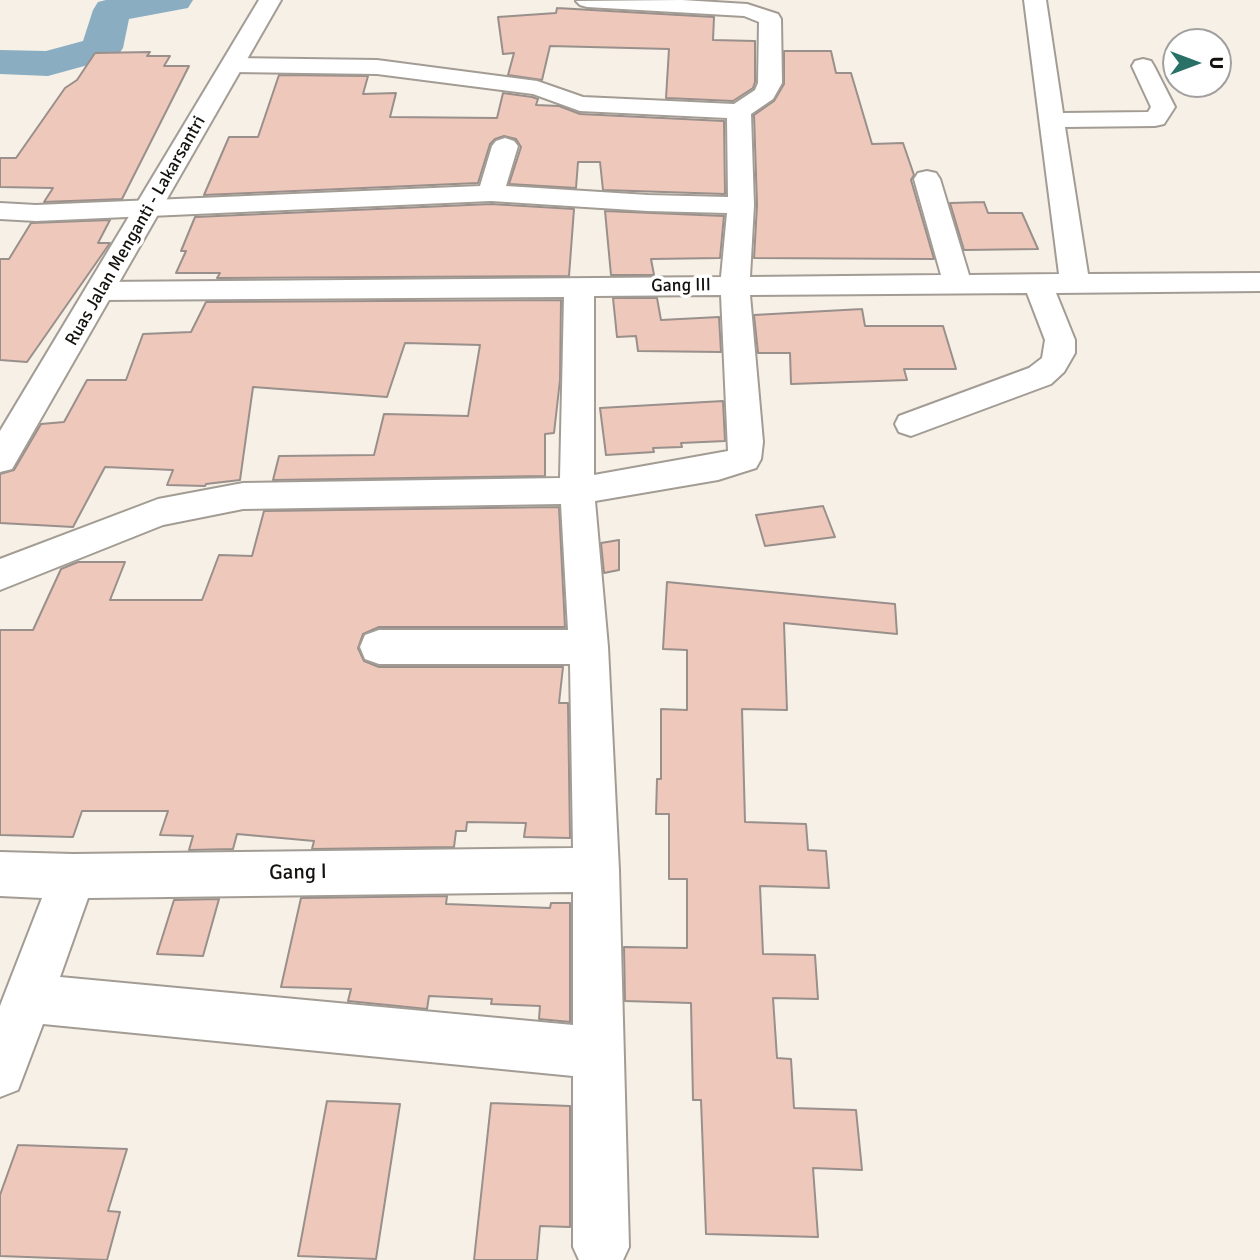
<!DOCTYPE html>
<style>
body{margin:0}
#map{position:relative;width:1260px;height:1260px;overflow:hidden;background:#f6f0e7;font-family:Signika,sans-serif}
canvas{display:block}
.north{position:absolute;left:1162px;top:28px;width:70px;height:70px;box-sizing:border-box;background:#fff;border:2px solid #a1a09f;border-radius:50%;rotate:90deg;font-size:19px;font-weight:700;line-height:28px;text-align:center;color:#14120f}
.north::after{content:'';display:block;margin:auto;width:24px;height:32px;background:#297066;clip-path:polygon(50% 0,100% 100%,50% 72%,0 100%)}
</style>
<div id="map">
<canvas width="1260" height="1260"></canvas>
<div class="north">U</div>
</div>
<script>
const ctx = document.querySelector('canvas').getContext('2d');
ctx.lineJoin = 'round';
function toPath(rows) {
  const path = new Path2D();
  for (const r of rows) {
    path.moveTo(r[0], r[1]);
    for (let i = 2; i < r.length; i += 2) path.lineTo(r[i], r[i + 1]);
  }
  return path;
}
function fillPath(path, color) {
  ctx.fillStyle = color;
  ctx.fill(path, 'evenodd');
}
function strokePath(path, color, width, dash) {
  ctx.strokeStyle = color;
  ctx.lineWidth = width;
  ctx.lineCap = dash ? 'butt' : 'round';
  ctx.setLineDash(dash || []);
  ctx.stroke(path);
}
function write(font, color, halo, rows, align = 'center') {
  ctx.font = font + ' Signika,sans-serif';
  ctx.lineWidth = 7;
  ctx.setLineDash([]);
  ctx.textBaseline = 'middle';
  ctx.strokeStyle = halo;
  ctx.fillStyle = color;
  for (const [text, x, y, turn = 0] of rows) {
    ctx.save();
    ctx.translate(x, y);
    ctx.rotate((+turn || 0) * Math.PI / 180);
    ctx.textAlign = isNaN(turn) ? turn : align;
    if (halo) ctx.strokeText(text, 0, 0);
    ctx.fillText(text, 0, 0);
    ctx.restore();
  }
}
fillPath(toPath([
 [106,0,193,0,188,8,129,19,123,48,117,57,48,76,0,74,0,50,46,51,83,41,93,10,98,2,106,0]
]), '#8badc1');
const building = toPath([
 [557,8,714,17,713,40,755,41,755,82,753,88,733,101,666,98,669,49,550,46,542,80,508,75,514,53,503,54,498,17,556,13,557,8],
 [784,51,831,51,836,73,851,73,872,144,903,143,914,175,911,180,934,259,754,258,757,205,754,115,774,101,784,84,784,51],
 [150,52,147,56,170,56,164,66,189,66,122,199,44,202,53,188,0,187,0,158,16,158,65,88,77,80,95,53,150,52],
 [279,75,368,76,363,94,396,93,390,117,497,118,503,93,532,97,538,99,536,105,559,106,580,114,724,121,725,194,603,190,600,162,578,162,576,188,509,184,521,147,516,139,504,136,495,139,490,144,478,183,204,195,229,137,258,137,279,75],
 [984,202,988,213,1022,213,1038,249,964,250,950,203,984,202],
 [491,204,574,209,569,276,217,278,220,273,176,273,186,251,181,251,195,217,491,204],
 [605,211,724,216,720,258,651,259,654,275,611,275,605,211],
 [110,220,98,243,110,243,27,362,0,360,0,259,9,259,31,223,110,220],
 [613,298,657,298,661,320,719,317,721,352,638,351,636,336,617,337,613,298],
 [561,300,560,380,554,433,545,434,545,476,273,480,279,456,374,455,384,414,468,416,480,345,405,343,387,397,253,387,240,480,206,484,205,486,167,485,173,470,105,467,73,527,0,523,0,474,14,470,41,424,64,422,87,380,126,380,143,334,191,332,206,302,561,300],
 [862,309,865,326,943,326,956,369,904,369,907,380,791,384,790,353,758,353,754,315,862,309],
 [723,401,725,441,681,443,682,447,653,448,654,452,606,455,600,408,723,401],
 [823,506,835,537,765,546,756,515,823,506],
 [559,507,565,627,379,627,363,634,358,648,364,661,379,667,563,667,559,703,568,703,570,838,524,837,526,823,467,822,466,831,456,831,454,847,312,849,314,841,237,834,233,849,189,850,193,836,160,835,168,811,82,811,73,837,0,835,0,630,33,630,61,569,78,562,125,562,110,600,202,600,219,555,252,556,264,511,559,507],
 [619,540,619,570,604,573,601,543,619,540],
 [667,582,895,604,897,634,784,623,787,710,742,709,745,822,806,824,808,850,826,851,829,888,760,886,763,954,815,955,818,999,773,998,777,1058,791,1059,794,1108,856,1110,862,1170,813,1168,818,1237,706,1234,701,1100,693,1100,691,1003,625,1001,624,947,687,948,687,879,669,879,669,814,656,814,657,779,661,779,661,709,687,710,687,650,663,649,667,582],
 [447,896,446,904,550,908,551,903,570,903,570,1022,539,1019,540,1006,491,1004,492,999,429,996,427,1009,348,1001,351,989,281,987,301,898,447,896],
 [219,899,203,956,157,954,174,900,219,899],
 [327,1101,400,1104,376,1259,298,1256,327,1101],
 [491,1103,570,1106,570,1227,540,1226,537,1260,474,1260,491,1103],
 [18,1145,127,1149,108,1211,120,1212,107,1260,0,1256,0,1195,18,1145]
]);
fillPath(building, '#efc8bc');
strokePath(building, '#998f8b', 2);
const minor = toPath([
 [682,0,747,4,778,14,781,19,782,83,773,99,751,114,754,205,750,277,941,275,914,179,918,173,927,171,936,173,940,179,969,275,1059,274,1024,0,1046,0,1063,113,1148,112,1151,107,1132,66,1135,61,1143,59,1151,61,1154,66,1175,107,1164,124,1155,126,1065,127,1088,274,1260,273,1260,291,1056,293,1075,340,1075,353,1064,372,1051,384,911,436,899,432,895,424,899,416,1029,368,1042,358,1045,340,1027,293,750,295,763,442,761,459,756,468,718,480,595,501,608,647,619,870,629,1247,623,1260,579,1260,573,1247,573,1076,43,1024,18,1090,0,1097,0,1006,42,898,0,896,0,852,73,854,573,848,570,664,379,664,365,659,360,647,365,635,379,630,568,630,561,504,243,509,163,525,0,590,0,559,158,499,243,483,560,478,564,297,101,300,91,298,86,291,91,284,101,282,721,277,727,213,648,211,491,201,36,221,0,219,0,203,36,205,480,186,492,146,496,141,505,138,514,141,518,146,506,186,648,195,728,197,727,118,580,111,533,94,377,74,233,72,225,70,222,65,225,60,233,58,377,60,537,81,583,97,734,104,755,90,758,83,759,22,744,16,587,7,580,5,576,1,682,0],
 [721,295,728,451,594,475,594,296,721,295],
 [573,892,573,1025,60,977,88,898,573,892]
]);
const secondary = toPath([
 [259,0,281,0,12,469,0,472,0,431,259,0]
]);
strokePath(minor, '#a29c94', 4);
strokePath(secondary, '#a29c94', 4);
fillPath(minor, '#fff');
fillPath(secondary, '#fff');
write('18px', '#14120f', '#fff', [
 ["Ruas Jalan Menganti - Lakarsantri",136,231,-60],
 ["Gang III",681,286,-1]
]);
write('21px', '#14120f', '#fff', [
 ["Gang I",298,873,-1]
]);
</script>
